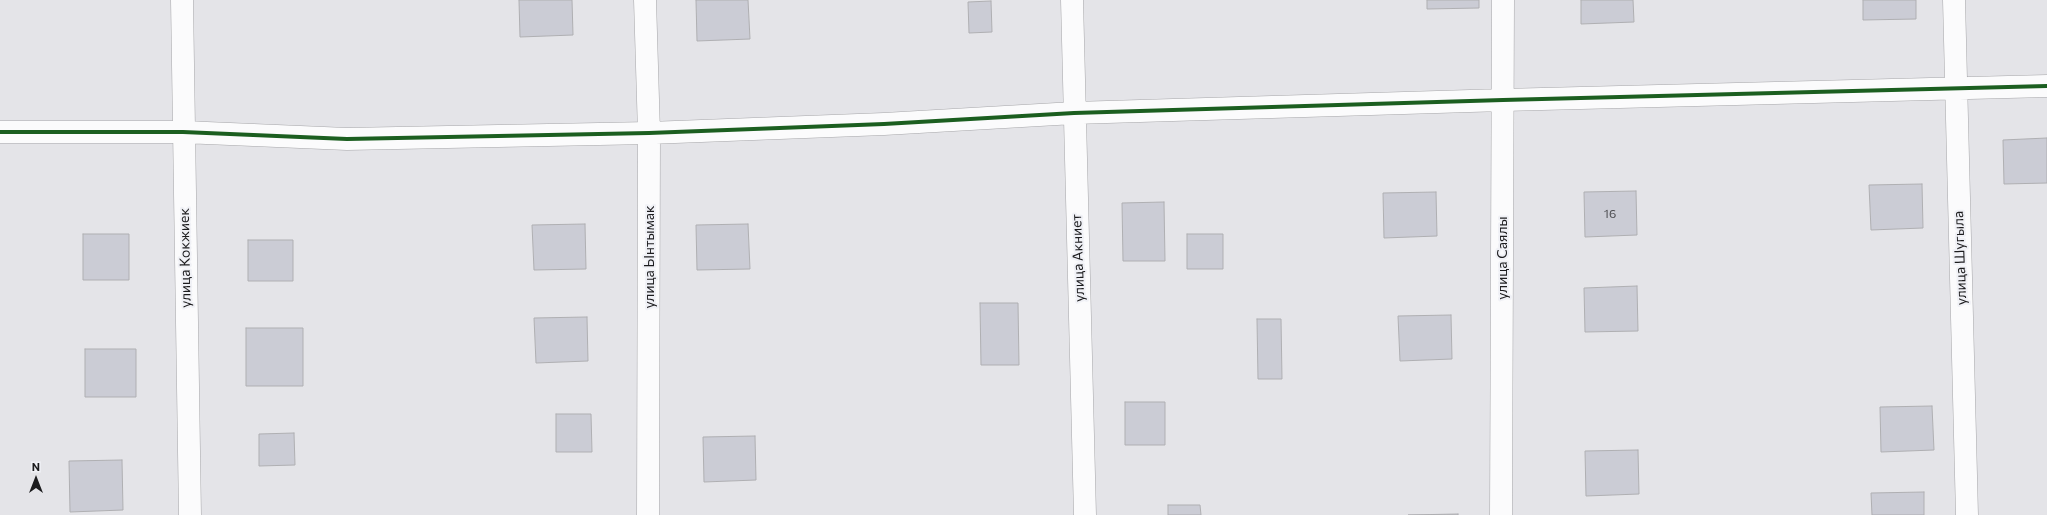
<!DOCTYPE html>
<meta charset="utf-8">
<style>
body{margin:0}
#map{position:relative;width:2047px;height:515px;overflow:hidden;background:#e4e4e8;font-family:Commissioner,sans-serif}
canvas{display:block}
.north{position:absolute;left:16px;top:459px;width:40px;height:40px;-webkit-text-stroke:3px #f0f1f6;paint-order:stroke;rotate:0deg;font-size:11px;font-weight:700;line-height:16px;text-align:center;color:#1c1c1e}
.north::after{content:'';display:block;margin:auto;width:14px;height:18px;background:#1c1c1e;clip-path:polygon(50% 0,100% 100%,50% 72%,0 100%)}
</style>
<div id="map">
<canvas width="2047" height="515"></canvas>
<div class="north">N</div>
</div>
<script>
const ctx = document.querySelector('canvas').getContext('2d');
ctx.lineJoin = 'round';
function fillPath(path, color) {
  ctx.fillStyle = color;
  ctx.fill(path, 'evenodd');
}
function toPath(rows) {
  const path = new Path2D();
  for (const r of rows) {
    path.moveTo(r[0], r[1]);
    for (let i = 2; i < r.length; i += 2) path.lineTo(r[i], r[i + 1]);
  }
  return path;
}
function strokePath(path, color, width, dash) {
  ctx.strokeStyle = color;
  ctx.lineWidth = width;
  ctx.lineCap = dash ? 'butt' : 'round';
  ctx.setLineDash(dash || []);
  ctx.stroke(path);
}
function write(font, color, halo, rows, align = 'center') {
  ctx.font = font + ' Commissioner,sans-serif';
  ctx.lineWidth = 4;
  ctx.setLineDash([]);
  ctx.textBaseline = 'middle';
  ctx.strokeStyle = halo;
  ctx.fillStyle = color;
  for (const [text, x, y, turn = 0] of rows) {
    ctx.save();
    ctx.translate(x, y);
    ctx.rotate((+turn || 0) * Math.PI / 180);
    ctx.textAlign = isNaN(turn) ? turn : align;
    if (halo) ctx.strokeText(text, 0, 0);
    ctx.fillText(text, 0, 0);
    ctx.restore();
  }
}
const building = toPath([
 [519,0,572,0,573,35,520,37,519,0],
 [696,0,748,0,750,39,697,41,696,0],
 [1427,0,1479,0,1479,8,1427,9,1427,0],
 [1581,0,1633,0,1634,22,1581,24,1581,0],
 [1863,0,1916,0,1916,19,1863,20,1863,0],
 [991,1,992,32,969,33,968,2,991,1],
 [2047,138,2047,183,2004,184,2003,140,2047,138],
 [1922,184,1923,228,1871,230,1869,185,1922,184],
 [1636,191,1637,235,1585,237,1584,192,1636,191],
 [1436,192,1437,236,1384,238,1383,193,1436,192],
 [1164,202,1165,261,1123,261,1122,203,1164,202],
 [585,224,586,269,534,270,532,225,585,224],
 [748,224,750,269,697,270,696,225,748,224],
 [83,234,129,234,129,280,83,280,83,234],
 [1187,234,1223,234,1223,269,1187,269,1187,234],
 [248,240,293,240,293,281,248,281,248,240],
 [1637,286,1638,331,1585,332,1584,288,1637,286],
 [980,303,1018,303,1019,365,981,365,980,303],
 [1451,315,1452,359,1400,361,1398,316,1451,315],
 [587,317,588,361,536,363,534,318,587,317],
 [1257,319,1281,319,1282,379,1258,379,1257,319],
 [246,328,303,328,303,386,246,386,246,328],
 [85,349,136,349,136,397,85,397,85,349],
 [1125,402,1165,402,1165,445,1125,445,1125,402],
 [1932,406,1934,450,1881,452,1880,407,1932,406],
 [556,414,591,414,592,452,556,452,556,414],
 [294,433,295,465,259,466,259,434,294,433],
 [755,436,756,480,704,482,703,437,755,436],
 [1638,450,1639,494,1586,496,1585,451,1638,450],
 [122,460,123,510,70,512,69,461,122,460],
 [1924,492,1924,515,1872,515,1871,493,1924,492],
 [1168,505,1200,505,1201,515,1168,515,1168,505],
 [1458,514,1458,515,1408,515,1458,514]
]);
fillPath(building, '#cbccd5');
strokePath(building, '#afafb2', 1);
const street = toPath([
 [182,0,190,515],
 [645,0,649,133,648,515],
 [1072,0,1085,515],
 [1954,0,1967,515],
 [0,132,183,132,347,139,649,133,884,124,1074,113,1503,100,2047,86],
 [1501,515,1503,0]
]);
strokePath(street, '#a6a6a9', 23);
strokePath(street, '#fbfbfc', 22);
strokePath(toPath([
 [0,132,183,132,347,139,649,133,884,124,1074,113,1503,100,2047,86]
]), '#1b5e20', 4);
write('12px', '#4c4c50', null, [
 ["16",1610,214]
]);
write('14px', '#1c1c1e', '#f0f1f6', [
 ["улица Ынтымак",649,257,-90],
 ["улица Кокжиек",185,258,-91],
 ["улица Акниет",1078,258,-92],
 ["улица Саялы",1502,258,-90],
 ["улица Шугыла",1960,258,-92]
]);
</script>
